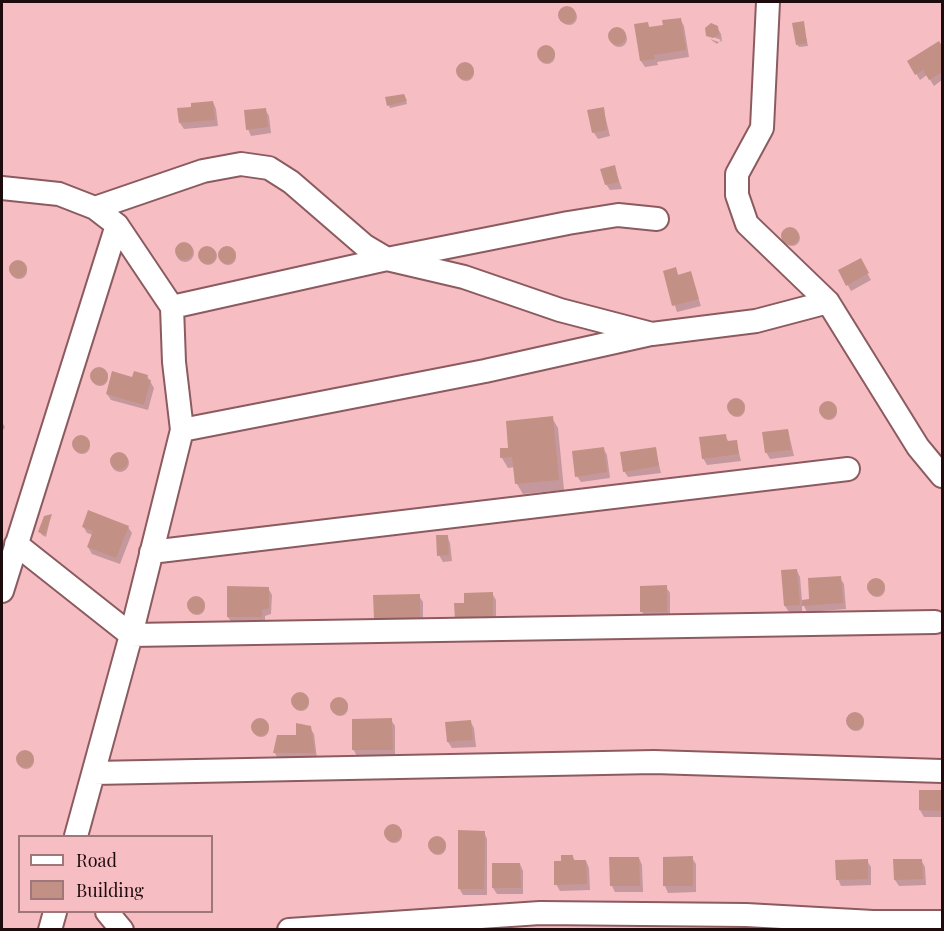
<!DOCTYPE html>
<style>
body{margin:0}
#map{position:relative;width:944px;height:931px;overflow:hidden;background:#f6bec3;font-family:"Playfair Display",serif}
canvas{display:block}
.frame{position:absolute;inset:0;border:3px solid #1d0b0d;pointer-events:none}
.legend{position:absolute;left:18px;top:835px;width:195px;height:78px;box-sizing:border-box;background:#f6bec3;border:2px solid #9f767a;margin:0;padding:8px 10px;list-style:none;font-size:18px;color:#1d0b0d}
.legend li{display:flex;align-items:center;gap:12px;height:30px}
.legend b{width:30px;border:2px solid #9f767a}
</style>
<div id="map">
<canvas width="944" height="931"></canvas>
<div class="frame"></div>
<ul class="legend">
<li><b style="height:8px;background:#fff"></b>Road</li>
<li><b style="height:16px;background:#c39085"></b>Building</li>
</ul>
</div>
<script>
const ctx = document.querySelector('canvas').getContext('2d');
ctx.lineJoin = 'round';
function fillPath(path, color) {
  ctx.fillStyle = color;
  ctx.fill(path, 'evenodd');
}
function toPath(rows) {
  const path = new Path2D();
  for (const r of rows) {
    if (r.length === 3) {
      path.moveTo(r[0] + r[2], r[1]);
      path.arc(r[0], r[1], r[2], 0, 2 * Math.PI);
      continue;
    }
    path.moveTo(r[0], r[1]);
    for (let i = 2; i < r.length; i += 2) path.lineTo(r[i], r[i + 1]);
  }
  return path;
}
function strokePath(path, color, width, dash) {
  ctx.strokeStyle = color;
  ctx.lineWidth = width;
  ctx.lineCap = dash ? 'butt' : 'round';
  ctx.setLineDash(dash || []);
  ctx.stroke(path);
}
fillPath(toPath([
 [569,17,8],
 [680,19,684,26,689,57,657,62,658,65,645,67,641,61,636,25,647,23,650,28,665,26],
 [803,23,808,46,799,47,797,44],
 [717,27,721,34,722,41,719,42,721,40,708,35],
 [619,39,8],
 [710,39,719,42,717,44],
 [938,43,942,49,942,80,934,86,927,75,920,80,909,62],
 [547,56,8],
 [466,73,8],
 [405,98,407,104,390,108,389,105],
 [213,102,216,109,218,126,184,129,180,123],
 [603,108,610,136,598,139,594,133],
 [265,109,269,116,271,133,251,136,248,129],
 [614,167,622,189,610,190,606,184],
 [792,238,8],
 [185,253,9],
 [208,256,9],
 [228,257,8],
 [860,260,871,280,851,291,840,271],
 [19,271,8],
 [675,269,679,276,690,273,701,306,677,312,664,272],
 [100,378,8],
 [147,376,154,388,148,410,111,400,107,394,134,379],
 [737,409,8],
 [829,412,8],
 [552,418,558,428,564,490,523,494,517,484,515,467,508,468,502,458],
 [2,422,5,427,2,432],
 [788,430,794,456,770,459,766,452],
 [725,436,729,442,736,441,741,461,707,465,703,458],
 [82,446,8],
 [603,448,607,455,610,478,581,482,577,476],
 [655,448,661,473,628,477,624,471],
 [120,463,9],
 [51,516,46,537,42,535,40,532],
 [83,526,128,527,132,533,120,564,92,554,88,547,93,535,87,533],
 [447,536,450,543,452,561,443,562,439,555],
 [797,571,800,577,802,601,811,600,840,578,844,584,846,609,807,612,802,602,802,612,789,612,785,606,783,572],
 [877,589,8],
 [666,587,670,593,670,618,646,618,642,612],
 [268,588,272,595,271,614,265,616,265,623,232,623,228,617],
 [492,593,496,600,496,626,465,604],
 [419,596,423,602,423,624,379,625,376,618],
 [197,607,8],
 [301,703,8],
 [340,708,8],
 [856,723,8],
 [391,720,395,726,395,756,357,756,353,749],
 [470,721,474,728,476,747,452,748,448,742,447,723],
 [261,729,8],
 [310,728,314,734,317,759,278,759,275,753,279,737,298,737],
 [26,761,8],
 [920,791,942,792,942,817,924,817,920,810],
 [394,835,8],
 [484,832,487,839,487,895,463,895,459,888],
 [438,847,8],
 [573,857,575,861,586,861,589,868,590,890,560,891,556,884,562,863],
 [639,858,642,865,643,892,615,892,612,886],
 [664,858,692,858,696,864,696,892,668,893,665,886],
 [921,860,925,867,926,885,899,886,895,880],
 [867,861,871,867,871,885,841,886,838,879],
 [520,864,523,871,523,894,497,894,493,888]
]), '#0003');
fillPath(toPath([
 [567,15,9],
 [681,18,686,50,654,55,655,59,640,61,634,24,648,22,649,27,663,25,662,20],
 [804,21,807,43,796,45,792,23],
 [711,23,718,26,719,34,713,38,706,36,705,28],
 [617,36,9],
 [939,41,942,46,942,72,929,80,923,70,915,75,907,61],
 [546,54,9],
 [465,71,9],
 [404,94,407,101,387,106,385,97],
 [213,101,215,120,179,123,177,108,191,107,191,103],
 [604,107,607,130,592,133,587,110],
 [266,108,268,127,246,130,244,110],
 [615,165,619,182,605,185,600,169],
 [790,236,9],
 [184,251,9],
 [227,255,9],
 [207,255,9],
 [861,258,869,273,846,286,838,270],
 [18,269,9],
 [676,267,678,275,691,271,699,299,672,306,663,271],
 [99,376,9],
 [112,371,132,377,134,371,148,375,147,379,151,380,144,405,106,394],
 [736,407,9],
 [828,410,9],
 [553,416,559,480,515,484,512,457,500,458,500,448,508,448,506,421],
 [788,429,791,450,765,453,762,432],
 [726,434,727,441,737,440,739,454,702,459,699,437],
 [81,444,9],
 [604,447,607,472,575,477,572,451],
 [656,447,659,466,623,472,620,452],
 [119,461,9],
 [88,510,129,526,116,558,87,547,93,531,82,527],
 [52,514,45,535,38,532,44,516],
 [436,535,448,535,449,555,437,556],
 [797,569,800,605,784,606,781,570],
 [841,576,843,603,802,606,802,600,809,599,808,578],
 [876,587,9],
 [667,585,667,612,640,612,640,586],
 [227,586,269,587,269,608,262,610,262,617,227,617],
 [493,592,493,620,455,621,454,603,464,603,464,593],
 [420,594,420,618,374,619,373,595],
 [196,605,9],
 [300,701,9],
 [339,706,9],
 [855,721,9],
 [392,718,393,750,352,750,352,719],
 [260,727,9],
 [471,720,473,740,447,742,445,722],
 [296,723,311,726,315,753,273,753,277,735,296,735],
 [25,759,9],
 [919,790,942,790,942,811,919,810],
 [393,833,9],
 [458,830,485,831,484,889,458,889],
 [437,845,9],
 [561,855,573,855,573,860,586,860,587,884,554,885,554,861,561,861],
 [693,856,693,886,663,886,663,857],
 [609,857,639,857,640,886,610,886],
 [868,859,868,879,836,880,835,860],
 [893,859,922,859,923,879,894,880],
 [492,863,520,863,521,888,492,888]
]), '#c39085');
const street = toPath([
 [768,2,762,128,737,174,737,195,747,224,828,302,918,447,942,476],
 [2,188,59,194,95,208,117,225,172,307,174,362,182,430,131,635,76,836],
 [95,208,203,171,241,164,269,168,291,182,365,246,387,259,464,277,560,310,652,334,756,321,828,302],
 [172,307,387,259,568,223,618,215,657,219],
 [182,430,485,371,651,334],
 [16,544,131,635,935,622],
 [151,552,848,469],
 [2,591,117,225],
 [94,773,654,762,942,771],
 [107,912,122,930],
 [50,930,55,912],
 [289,930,540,913,746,915,873,922,942,922]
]);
strokePath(street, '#8b5b60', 26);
strokePath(street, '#fff', 22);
</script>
